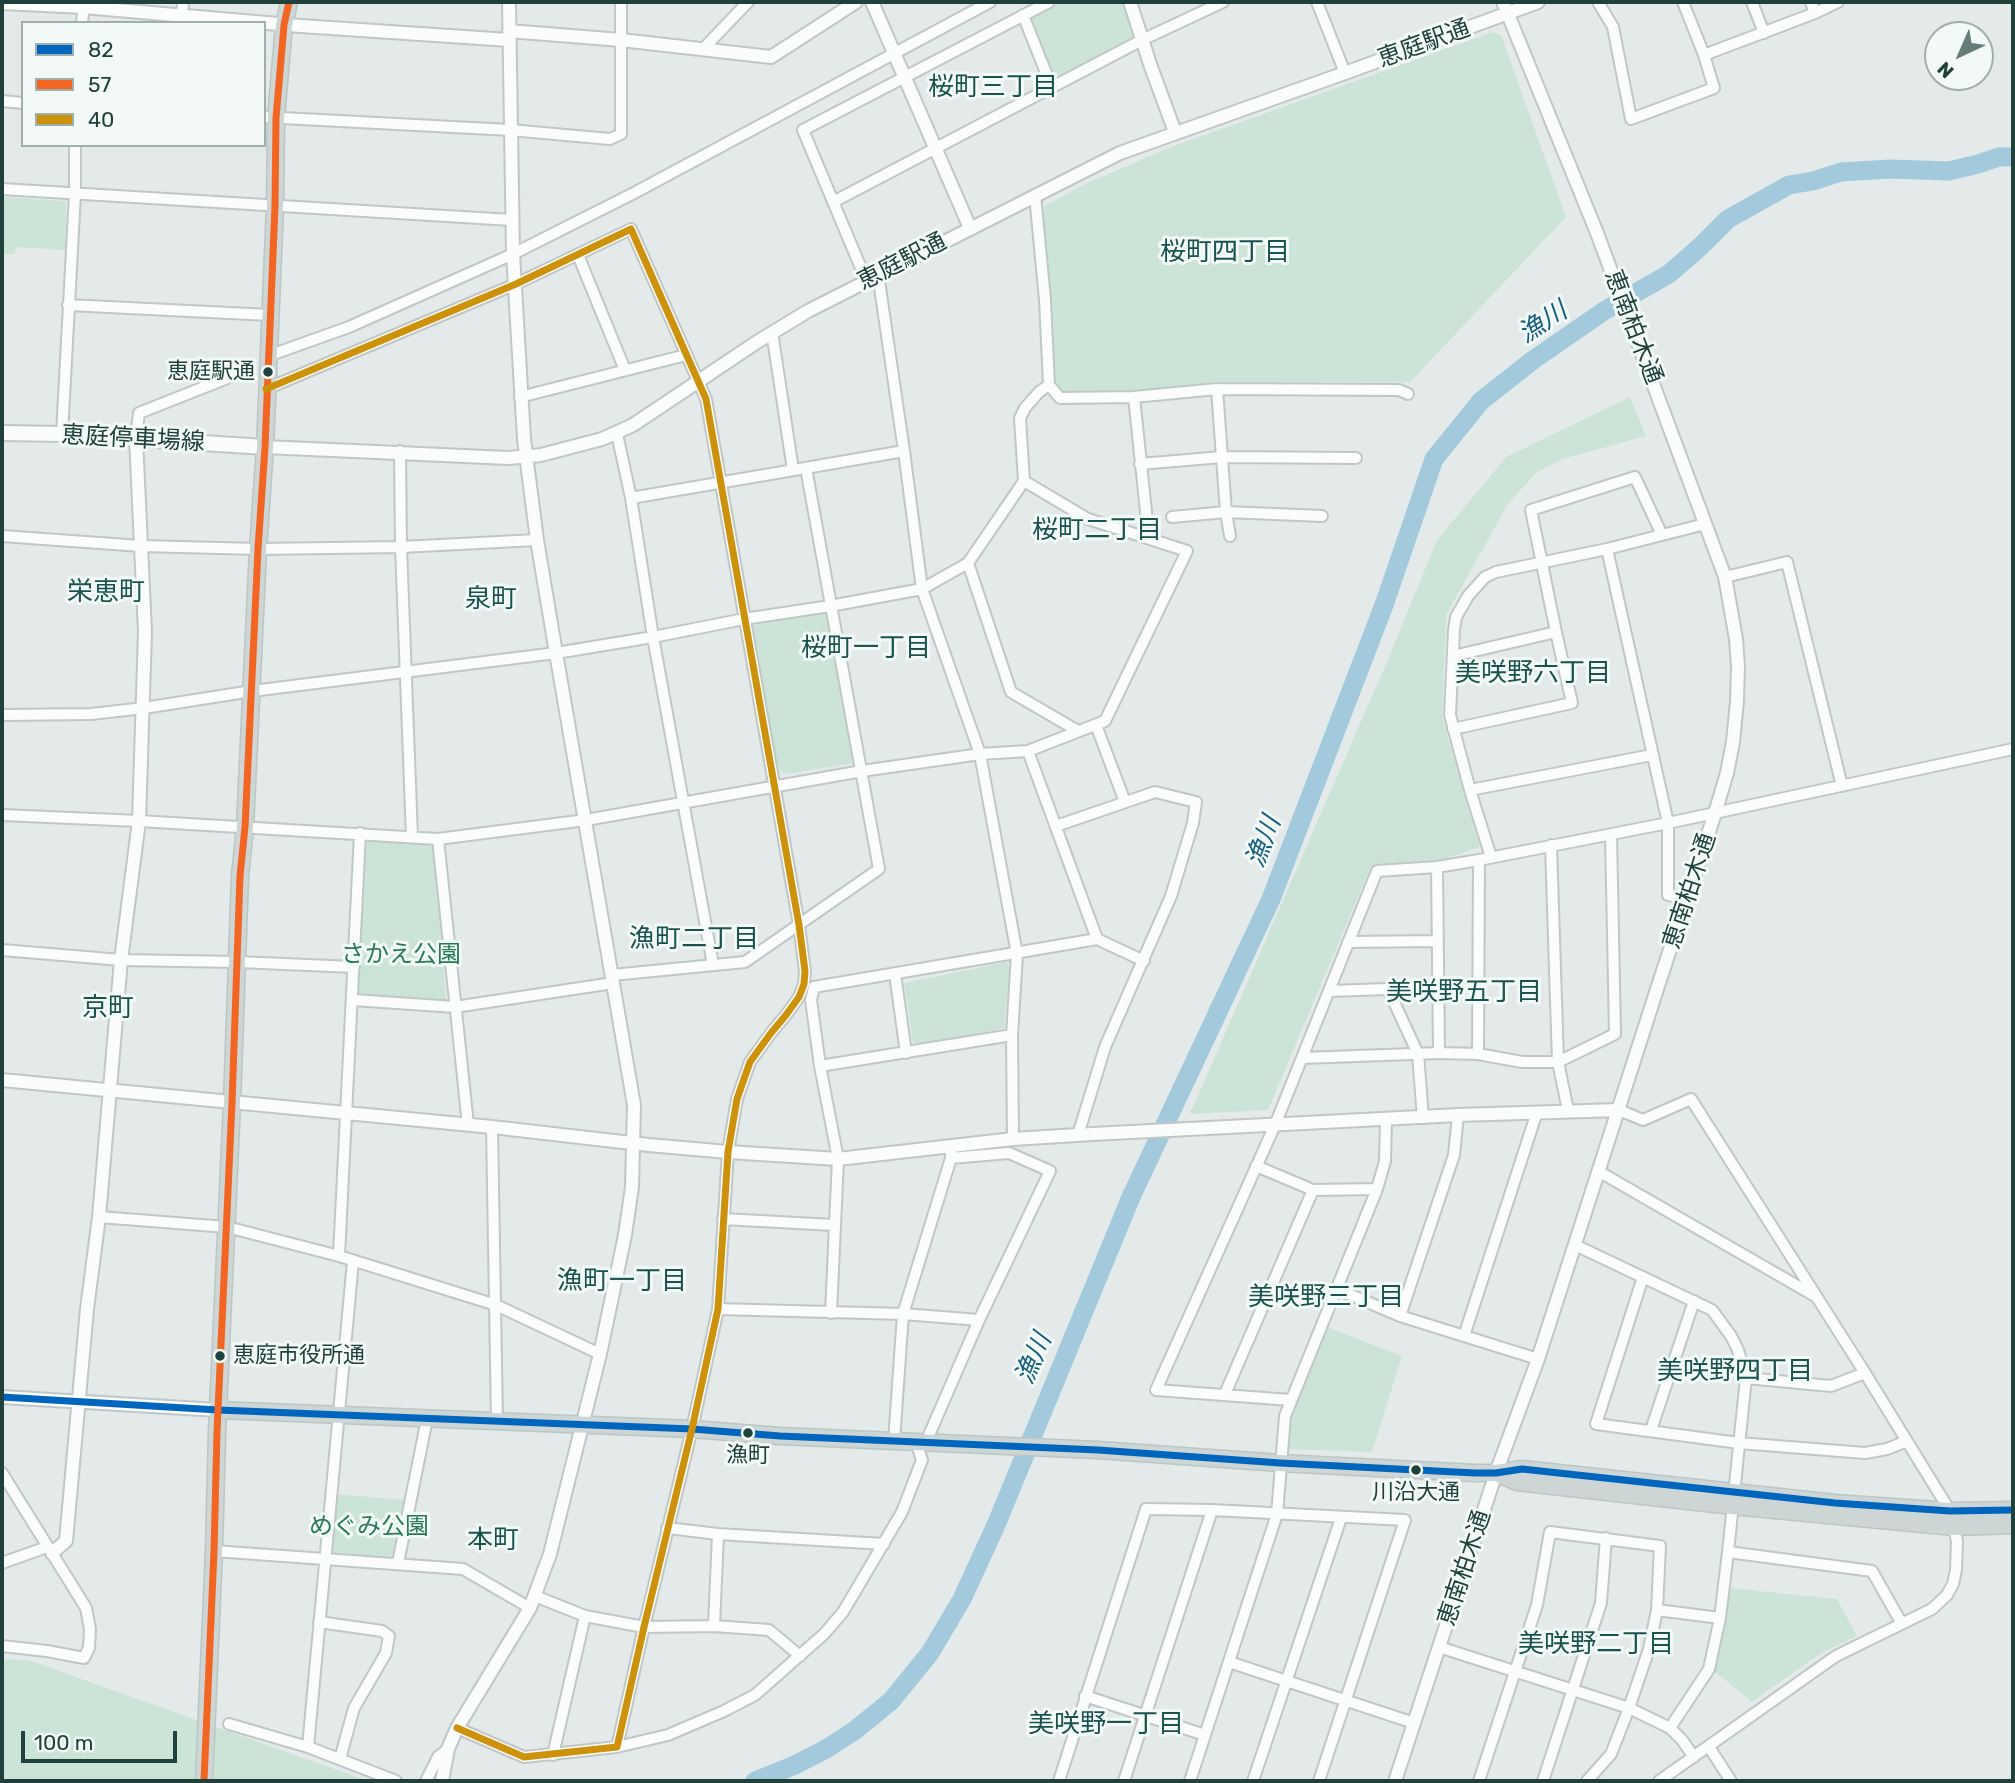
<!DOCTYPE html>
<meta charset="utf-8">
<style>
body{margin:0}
#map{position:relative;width:2015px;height:1783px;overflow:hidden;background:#e4eae9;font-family:Rubik,sans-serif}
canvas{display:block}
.frame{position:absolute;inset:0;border:4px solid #20403c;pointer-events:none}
.legend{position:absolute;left:21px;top:21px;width:245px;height:126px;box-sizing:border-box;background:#f2f9f7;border:2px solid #9eafac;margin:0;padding:9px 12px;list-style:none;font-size:21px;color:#20403c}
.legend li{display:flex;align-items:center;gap:14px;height:35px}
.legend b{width:35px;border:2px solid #9eafac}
.north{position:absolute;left:1924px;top:21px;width:70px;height:70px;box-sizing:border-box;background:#f2f9f7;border:2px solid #9eafac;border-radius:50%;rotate:224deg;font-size:19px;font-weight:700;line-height:28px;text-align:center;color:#20403c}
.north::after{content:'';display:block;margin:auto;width:24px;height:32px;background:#657c79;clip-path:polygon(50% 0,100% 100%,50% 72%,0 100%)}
.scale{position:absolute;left:21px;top:1731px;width:156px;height:32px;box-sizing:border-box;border:4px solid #20403c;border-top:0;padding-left:9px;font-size:21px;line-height:24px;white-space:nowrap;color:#20403c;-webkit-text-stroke:5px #f2f9f7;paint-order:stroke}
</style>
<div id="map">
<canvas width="2015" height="1783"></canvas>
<div class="frame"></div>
<ul class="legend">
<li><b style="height:9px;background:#0065bd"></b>82</li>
<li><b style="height:9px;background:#f26522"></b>57</li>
<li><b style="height:9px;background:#cc920c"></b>40</li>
</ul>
<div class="north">N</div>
<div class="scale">100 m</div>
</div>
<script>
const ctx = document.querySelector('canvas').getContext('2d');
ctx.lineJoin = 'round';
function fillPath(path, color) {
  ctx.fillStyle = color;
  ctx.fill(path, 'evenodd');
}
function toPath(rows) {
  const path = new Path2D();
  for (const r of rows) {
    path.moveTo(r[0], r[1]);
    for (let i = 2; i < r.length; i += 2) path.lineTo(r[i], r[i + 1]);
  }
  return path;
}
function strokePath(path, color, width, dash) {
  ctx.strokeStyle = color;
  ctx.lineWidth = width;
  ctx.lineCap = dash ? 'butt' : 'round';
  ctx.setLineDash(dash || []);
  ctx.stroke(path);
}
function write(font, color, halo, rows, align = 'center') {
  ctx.font = font + ' Rubik,"Noto Sans JP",sans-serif';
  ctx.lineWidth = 6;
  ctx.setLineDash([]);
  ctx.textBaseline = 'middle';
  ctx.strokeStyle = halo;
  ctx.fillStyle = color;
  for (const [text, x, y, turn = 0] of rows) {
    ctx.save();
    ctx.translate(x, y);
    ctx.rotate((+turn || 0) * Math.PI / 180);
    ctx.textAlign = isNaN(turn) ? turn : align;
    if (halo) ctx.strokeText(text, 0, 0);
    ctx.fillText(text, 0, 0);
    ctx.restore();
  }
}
fillPath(toPath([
 [1060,2,1123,2,1135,34,1133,39,1054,78,1030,17],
 [1493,32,1501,35,1566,217,1410,382,1214,382,1136,394,1063,392,1055,383,1043,207,1083,185,1171,147],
 [2,197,66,201,66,250,16,247,15,254,2,254],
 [1630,397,1646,436,1559,460,1535,474,1508,504,1446,615,1442,717,1480,847,1442,860,1371,866,1268,1110,1190,1114,1389,657,1437,540,1506,457],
 [829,610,855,763,785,774,778,768,752,626],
 [369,840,435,845,446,1001,358,994,364,845],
 [1006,962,1010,967,1004,1028,918,1047,913,1041,904,983],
 [1327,1327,1402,1356,1372,1452,1287,1449,1284,1430],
 [335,1494,405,1500,395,1557,331,1554],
 [1730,1588,1837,1599,1857,1636,1821,1653,1752,1702,1714,1671],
 [2,1659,28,1660,368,1781,2,1781]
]), '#cce4d7');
strokePath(toPath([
 [755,1781,795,1765,826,1749,854,1731,891,1701,930,1653,962,1599,996,1525,1131,1197,1271,899,1384,605,1434,459,1481,401,1533,360,1604,311,1669,274,1701,246,1728,219,1789,185,1813,181,1841,172,1890,169,1949,171,1978,164,1999,157,2013,157]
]), '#a2cadc', 19);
const minor = toPath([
 [1317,2,1345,73],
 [1598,2,1613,27,1631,119,1714,88,1704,55,1683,2],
 [1752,2,1764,33],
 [1811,2,1815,13,1838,2],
 [1023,15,1052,88],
 [182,17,183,2],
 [82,23,84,2],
 [703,49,748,2],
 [1704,55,1815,13],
 [2,101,23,103],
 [264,117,510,130,610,139,621,134,621,2],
 [2,189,512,220],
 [1035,195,1045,300,1049,385,1060,398,1134,397,1217,389,1399,390,1408,394],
 [833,202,1142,40,1223,2],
 [578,255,625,370],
 [878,274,904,451,922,589,980,754,1017,954,1012,1035,1013,1139],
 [866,280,803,130,1049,2],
 [68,305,270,315],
 [772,332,793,470],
 [268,356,349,327,513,254,634,193,990,2],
 [266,389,516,284,631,229,706,399,799,925,805,971,804,984,799,997,786,1015,771,1033,750,1062,737,1099,728,1152,718,1309,692,1429,644,1627,617,1747,524,1757,457,1728],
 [1217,389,1226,512,1230,536],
 [520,397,686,355],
 [1134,397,1147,521],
 [62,434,75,194,75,145],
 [617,434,631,498,653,637,713,965],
 [136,438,139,413,235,375],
 [400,451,401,547,412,837],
 [1140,464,1222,457,1356,458],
 [631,498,904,451],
 [1172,517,1226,512,1322,516],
 [2,536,141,546,258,549,401,547,537,540],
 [1607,549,1668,823,1668,895,1688,899],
 [968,563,1011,692,1078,731],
 [1725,577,1787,562,1842,786],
 [1453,656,1556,632],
 [2,715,91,714,144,708,252,691,556,653,653,637,744,619,830,606,922,589,968,563,1024,481,1020,418,1025,408,1039,392,1049,385],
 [1096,725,1125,802],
 [1453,729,1572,703,1556,632,1531,510,1635,477,1662,535],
 [1028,751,1097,939],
 [1470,790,1652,755],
 [2,815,139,821,438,839,586,820,862,771,980,754,1028,751,1105,721,1187,551,1088,519,1024,481],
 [1056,826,1155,792,1196,802,1193,823,1171,896,1105,1047,1078,1135],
 [438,839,468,1125],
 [1551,845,1558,1062,1568,1110],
 [1491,857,1470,790,1450,715,1454,630,1456,617,1468,596,1485,577,1496,572,1607,549,1705,524],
 [1437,867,1439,1053],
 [1348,942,1438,941],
 [2,950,121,960,238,962,354,967],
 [895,974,906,1053],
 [612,975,745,962,879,869,806,468],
 [1329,991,1388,989,1418,1054,1423,1118],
 [353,1000,455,1007,613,983],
 [1478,1054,1479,860],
 [1302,1058,1439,1053,1478,1054,1522,1062,1558,1062,1615,1034,1611,834],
 [820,1066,1012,1035],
 [1619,1110,1643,1120,1691,1099,1865,1373,1950,1511,1957,1541,1956,1570,1953,1584,1947,1595,1932,1609,1836,1656,1659,1781],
 [492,1127,497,1421],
 [1256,1166,1313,1190],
 [1598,1171,1815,1296],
 [99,1217,227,1227,339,1256,496,1305,600,1354],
 [723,1219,834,1225],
 [1575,1245,1712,1310,1731,1336,1738,1350,1746,1378,1728,1552,1720,1618,1709,1669,1670,1728],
 [339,1256,360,833],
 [1643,1277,1596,1424,1739,1443,1865,1453,1887,1449,1907,1441],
 [1337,1289,1400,1316,1538,1359],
 [718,1309,903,1314,979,1320],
 [831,1313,838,1159,820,1066,811,1000,814,987,1097,939,1144,961],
 [1400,1316,1454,1155,1458,1115],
 [1464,1336,1537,1112],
 [1746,1378,1831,1386,1865,1373],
 [1225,1394,1313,1190,1377,1189],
 [1291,1400,1156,1390,1275,1125,1377,871,1437,867,1479,860,1668,823,2013,749],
 [1651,1430,1694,1301],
 [894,1441,903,1314,951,1158,951,1152],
 [926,1442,979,1320,1050,1171,1009,1153,951,1158],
 [2,1473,86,1608,90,1629,89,1648,84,1658,47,1651,2,1646],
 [667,1528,718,1534,884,1544],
 [214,1551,463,1569,530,1608],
 [1728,1552,1872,1571,1902,1624],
 [2,1563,47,1547],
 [398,1563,427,1419],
 [535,1596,585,1616,644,1627,714,1626,769,1630,800,1656],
 [1657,1610,1720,1618],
 [319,1622,382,1631,389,1636,386,1653,354,1708,340,1759],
 [714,1626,718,1534],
 [1439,1647,1629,1708,1670,1728,1682,1740,1694,1757],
 [1229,1662,1414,1723],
 [1085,1696,1205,1735],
 [229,1724,308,1747,396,1781],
 [308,1747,353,1261],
 [617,1747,668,1735,724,1711,755,1695,824,1634,843,1612,902,1512,922,1460,916,1442],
 [1709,1747,1731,1781],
 [553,1755,585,1616],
 [426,1781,438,1757,448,1749],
 [1059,1781,1146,1509,1212,1510,1405,1520,1319,1781],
 [1124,1781,1212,1510],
 [1190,1781,1277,1514,1285,1416,1377,1189,1385,1161,1386,1120],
 [1253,1781,1341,1518],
 [1479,1781,1537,1605,1550,1532,1660,1546,1657,1610,1649,1649,1629,1708,1611,1754,1587,1781],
 [1543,1781,1601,1603,1606,1538]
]);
const tertiary = toPath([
 [872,2,970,228],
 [1130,2,1151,67,1175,132],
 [2,3,83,7,301,26,509,40],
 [509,31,621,40,771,57,856,2],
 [265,447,508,458,541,455,602,439,633,425,757,342,808,311,1120,153,1345,73,1538,2],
 [2,1080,492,1127,649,1145,728,1152,838,1159,1013,1139,1093,1134,1458,1115,1619,1110],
 [2,1397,218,1410],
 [52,1553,66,1541,87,1309,99,1217,121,960,139,821,145,632,136,438],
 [442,1781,448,1749,457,1728,530,1608,550,1554,600,1354,625,1235,632,1187,634,1105,556,653,537,540,524,439,513,254,509,2],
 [1395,1781,1496,1473,1538,1359,1658,986,1715,813,1727,773,1733,742,1737,701,1738,666,1736,639,1725,577,1597,233,1503,2]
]);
const secondary = toPath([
 [2,433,62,434,265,447]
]);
const primary = toPath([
 [218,1410,692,1429,780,1436,1098,1450,1280,1463,1475,1473,1496,1473,1522,1469,1835,1503,1950,1511,2013,1510],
 [1496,1473,1517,1482,1733,1506,1954,1527,2013,1525],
 [204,1781,214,1551,217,1432,232,1103,240,876,245,827,258,549,265,447,275,206,276,118,284,25,289,2]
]);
strokePath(minor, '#c1c7c6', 14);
strokePath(tertiary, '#c1c7c6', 16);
strokePath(secondary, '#c0c8c6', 18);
strokePath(primary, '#bcc7c5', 19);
strokePath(minor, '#fbfcfc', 10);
strokePath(tertiary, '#fbfcfc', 12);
strokePath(secondary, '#fbfcfc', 14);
strokePath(primary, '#cdd6d5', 16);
strokePath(toPath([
 [2,1397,218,1410,692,1429,780,1436,1098,1450,1280,1463,1475,1473,1496,1473,1522,1469,1835,1503,1950,1511,2013,1510]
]), '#0065bd', 7);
strokePath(toPath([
 [204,1781,214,1551,217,1432,232,1103,240,876,245,827,258,549,265,447,275,206,276,118,284,25,289,2]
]), '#f26522', 7);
strokePath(toPath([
 [266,389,516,284,631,229,706,399,799,925,805,971,804,984,799,997,786,1015,771,1033,750,1062,737,1099,728,1152,718,1309,692,1429,644,1627,617,1747,524,1757,457,1728]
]), '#cc920c', 7);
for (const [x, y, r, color] of [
 [268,372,6,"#20403c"],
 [220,1356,6,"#20403c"],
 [748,1433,6,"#20403c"],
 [1416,1470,6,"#20403c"]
]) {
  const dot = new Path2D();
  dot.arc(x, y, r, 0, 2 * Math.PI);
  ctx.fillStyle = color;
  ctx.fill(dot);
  strokePath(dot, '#f2f9f7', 2.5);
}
write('22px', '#20403c', '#f2f9f7', [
 ["恵庭駅通",255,372,"right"],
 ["恵庭市役所通",233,1356,"left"],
 ["漁町",748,1456],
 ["川沿大通",1416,1493]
]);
write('24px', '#20403c', '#f2f9f7', [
 ["恵庭駅通",1424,44,-20],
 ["恵庭駅通",902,262,-27],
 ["恵南柏木通",1633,327,69],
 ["恵庭停車場線",133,439,3],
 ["恵南柏木通",1690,891,-72],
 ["恵南柏木通",1465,1568,-72]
]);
write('24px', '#277a54', '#f2f9f7', [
 ["さかえ公園",401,955],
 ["めぐみ公園",369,1527]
]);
write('26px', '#1a534e', '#f2f9f7', [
 ["桜町三丁目",993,87],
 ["桜町四丁目",1225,252],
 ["桜町二丁目",1097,530],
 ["栄恵町",106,592],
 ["泉町",491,599],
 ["桜町一丁目",866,648],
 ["美咲野六丁目",1533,673],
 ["漁町二丁目",694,939],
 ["美咲野五丁目",1464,992],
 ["京町",108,1008],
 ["漁町一丁目",622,1281],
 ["美咲野三丁目",1326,1297],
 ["美咲野四丁目",1735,1371],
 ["本町",493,1540],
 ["美咲野二丁目",1596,1644],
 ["美咲野一丁目",1106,1724]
]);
write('italic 26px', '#155e80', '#f2f9f7', [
 ["漁川",1543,323,-33],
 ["漁川",1264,842,-69],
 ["漁川",1034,1359,-67]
]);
</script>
